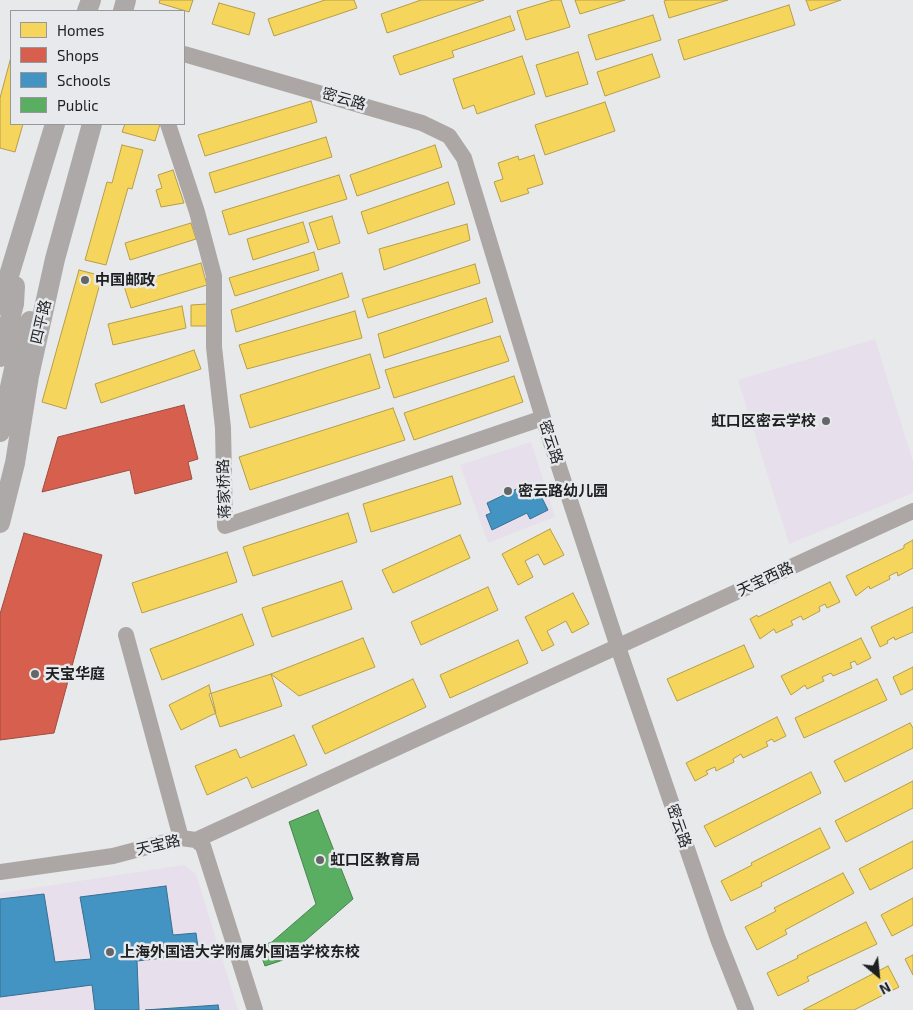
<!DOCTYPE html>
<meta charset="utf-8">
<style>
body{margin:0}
#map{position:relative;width:913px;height:1010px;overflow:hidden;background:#e8e9eb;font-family:"Exo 2",sans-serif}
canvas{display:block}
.legend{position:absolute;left:10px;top:10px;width:175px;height:115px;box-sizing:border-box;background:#e7e9ec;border:1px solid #97989a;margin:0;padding:6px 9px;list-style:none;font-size:15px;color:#1e1f20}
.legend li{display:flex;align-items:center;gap:10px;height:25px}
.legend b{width:25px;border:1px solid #97989a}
.north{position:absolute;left:853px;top:950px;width:50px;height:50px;-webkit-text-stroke:4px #e7e9ec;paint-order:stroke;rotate:152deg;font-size:14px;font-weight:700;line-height:20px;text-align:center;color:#1e1f20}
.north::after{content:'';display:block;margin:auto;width:18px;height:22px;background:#1e1f20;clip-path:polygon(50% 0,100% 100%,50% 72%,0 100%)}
</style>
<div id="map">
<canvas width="913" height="1010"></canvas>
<ul class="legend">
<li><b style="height:14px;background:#f6d55c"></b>Homes</li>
<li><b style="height:14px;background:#d6604d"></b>Shops</li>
<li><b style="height:14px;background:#4393c3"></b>Schools</li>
<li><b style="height:14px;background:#5aae61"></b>Public</li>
</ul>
<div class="north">N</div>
</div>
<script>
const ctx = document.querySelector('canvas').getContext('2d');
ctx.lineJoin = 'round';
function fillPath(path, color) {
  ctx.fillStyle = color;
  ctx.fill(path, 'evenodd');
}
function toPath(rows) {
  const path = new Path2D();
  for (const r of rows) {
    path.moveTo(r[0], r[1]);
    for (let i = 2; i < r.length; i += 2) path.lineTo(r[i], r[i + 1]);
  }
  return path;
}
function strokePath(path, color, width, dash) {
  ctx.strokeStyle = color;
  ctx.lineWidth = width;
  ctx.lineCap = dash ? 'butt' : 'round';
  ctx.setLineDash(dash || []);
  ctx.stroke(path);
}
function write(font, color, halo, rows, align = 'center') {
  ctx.font = font + ' "Exo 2","Noto Sans SC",sans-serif';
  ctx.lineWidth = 5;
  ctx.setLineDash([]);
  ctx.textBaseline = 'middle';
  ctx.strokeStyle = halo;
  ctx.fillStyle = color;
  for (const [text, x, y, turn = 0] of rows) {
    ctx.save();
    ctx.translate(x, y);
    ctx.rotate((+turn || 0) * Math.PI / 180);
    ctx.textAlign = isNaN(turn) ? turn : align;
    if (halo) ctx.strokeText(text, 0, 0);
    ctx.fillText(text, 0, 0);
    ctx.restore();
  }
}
fillPath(toPath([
 [875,339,913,461,913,493,789,544,738,380],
 [531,442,555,517,488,543,460,465],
 [184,865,196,874,238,1010,0,1010,0,893]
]), '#e7e0ec');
const homes = toPath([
 [160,0,193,0,189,12,159,3,160,0],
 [325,0,354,0,357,8,274,36,268,19,325,0],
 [421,0,484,0,387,33,381,14,421,0],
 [553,0,561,0,570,27,526,40,517,11,553,0],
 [575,0,625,0,580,14,575,0],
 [667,0,728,0,669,18,664,1,667,0],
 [806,0,841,0,810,11,806,0],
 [219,3,255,13,249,35,212,24,219,3],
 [789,5,795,25,684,60,678,40,789,5],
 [653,15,661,40,596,60,588,35,653,15],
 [510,16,515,30,452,51,454,57,400,75,393,56,510,16],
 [578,52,588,84,546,97,536,65,578,52],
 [652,54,660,77,605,96,597,72,652,54],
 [522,56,535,94,477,114,474,105,463,109,453,79,522,56],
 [11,57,11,124,23,124,15,152,0,148,0,98,11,57],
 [311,101,317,122,205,156,198,135,311,101],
 [605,102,615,131,545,155,535,125,605,102],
 [125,124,160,124,155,141,122,132,125,124],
 [326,137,332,157,215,193,209,173,326,137],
 [122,145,143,150,132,189,128,188,106,265,85,260,107,182,112,183,122,145],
 [435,145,442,167,357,196,350,175,435,145],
 [534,155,543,184,527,189,529,193,501,202,494,182,503,179,498,163,518,156,519,160,534,155],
 [173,170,184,203,161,207,156,190,162,188,158,175,173,170],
 [339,175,347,199,229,235,222,211,339,175],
 [448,182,455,204,368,234,361,212,448,182],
 [332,216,340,243,318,250,309,223,332,216],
 [303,222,309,242,253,260,247,239,303,222],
 [191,223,196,239,130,260,125,243,191,223],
 [467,224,470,240,384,270,379,249,467,224],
 [314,252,319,270,235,296,229,278,314,252],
 [201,263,207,285,131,308,124,286,201,263],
 [475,264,480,283,368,318,362,299,475,264],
 [79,270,102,276,66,409,42,402,79,270],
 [342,273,349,297,236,332,231,310,342,273],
 [486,298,493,322,384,358,378,334,486,298],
 [207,304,207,326,191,326,191,305,207,304],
 [182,306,186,328,113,345,108,324,182,306],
 [355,311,362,338,247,369,239,345,355,311],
 [500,336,509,361,394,398,385,370,500,336],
 [194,350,201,369,101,403,95,384,194,350],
 [370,354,380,388,250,428,240,395,370,354],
 [514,376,523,402,414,440,404,413,514,376],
 [393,408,405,440,250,490,239,457,393,408],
 [452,476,461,504,371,532,363,504,452,476],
 [348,513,357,542,253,576,243,547,348,513],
 [550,529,564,555,544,565,538,554,525,561,533,577,518,585,502,554,550,529],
 [460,535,470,558,393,593,382,570,460,535],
 [913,540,913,568,898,576,897,572,889,576,890,579,870,589,869,586,856,596,846,576,904,548,904,545,913,540],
 [227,552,237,582,142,613,132,583,227,552],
 [342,581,352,609,272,637,262,608,342,581],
 [830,582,840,602,827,608,825,604,819,607,820,611,803,620,801,616,791,621,793,625,776,633,774,629,760,639,750,619,757,615,758,617,830,582],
 [488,587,498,610,421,645,411,622,488,587],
 [573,593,589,624,572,633,566,621,547,631,554,645,542,651,525,617,573,593],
 [913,607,913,632,895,640,894,637,887,641,888,643,880,647,871,627,913,607],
 [242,614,254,645,162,680,150,649,242,614],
 [363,638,375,667,299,696,271,674,363,638],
 [861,638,871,658,857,665,855,661,850,663,852,668,833,676,831,673,822,677,824,681,807,689,805,685,791,695,781,676,861,638],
 [518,640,528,663,450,698,440,675,518,640],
 [744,645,754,667,677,701,667,679,744,645],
 [913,667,913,689,901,695,893,677,913,667],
 [271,674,282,706,220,727,209,694,271,674],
 [413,679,426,707,325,754,312,726,413,679],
 [877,679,887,700,804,738,795,718,877,679],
 [209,685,216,713,181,730,169,705,209,685],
 [777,717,786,736,774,742,772,739,766,742,768,746,743,758,741,754,733,759,734,762,716,771,715,767,706,771,708,774,695,781,686,763,777,717],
 [910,723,913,728,913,748,845,782,834,761,910,723],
 [294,735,307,765,252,788,247,777,207,795,195,766,236,749,240,758,294,735],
 [811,772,821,793,715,847,704,826,811,772],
 [913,781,913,808,846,842,835,821,913,781],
 [820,828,830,848,761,883,762,886,731,901,721,881,752,865,751,863,820,828],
 [913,841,913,868,870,890,859,869,913,841],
 [843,873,854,893,785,930,787,934,757,950,745,927,776,911,774,908,843,873],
 [913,898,913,925,892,936,881,915,913,898],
 [866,922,877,944,807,977,809,981,778,996,767,973,798,958,797,956,866,922],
 [913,955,913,975,905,959,913,955],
 [888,966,899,987,854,1010,803,1010,888,966]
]);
fillPath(homes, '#f6d55c');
strokePath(homes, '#b59e4a', 1);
const shops = toPath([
 [184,405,198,459,188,462,192,479,135,494,130,470,42,492,58,437,184,405],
 [24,533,102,555,54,733,0,740,0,614,24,533]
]);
fillPath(shops, '#d6604d');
strokePath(shops, '#9f4c40', 1);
const schools = toPath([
 [527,484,532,493,538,490,548,510,530,519,527,513,492,530,486,515,491,513,487,503,527,484],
 [166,886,173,935,196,933,199,954,137,961,139,1010,95,1010,92,985,0,997,0,899,44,894,55,962,91,959,80,897,166,886],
 [218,1005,219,1010,145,1010,218,1005]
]);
fillPath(schools, '#4393c3');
strokePath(schools, '#387092', 1);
const public = toPath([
 [318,810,353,899,283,960,265,966,258,947,272,942,316,904,289,822,318,810]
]);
fillPath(public, '#5aae61');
strokePath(public, '#48834e', 1);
strokePath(toPath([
 [184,54,422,123,449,136,464,158,543,418,618,647,718,939,746,1010],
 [168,124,197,212,214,276,214,347,223,428,225,526,543,418],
 [126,635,181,838],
 [196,840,913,511],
 [0,872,113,856,181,838,196,840,203,846,255,1010]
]), '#aca7a4', 16);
strokePath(toPath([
 [87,11,91,0],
 [123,11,126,0],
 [0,305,55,124],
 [0,357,14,304,15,286],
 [0,432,14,369,30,321],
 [0,523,15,463,29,376,55,259,92,124]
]), '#ada9a8', 20);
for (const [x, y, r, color] of [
 [85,280,5,"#656667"],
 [826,421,5,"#656667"],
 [508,491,5,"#656667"],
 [35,674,5,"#656667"],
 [320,860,5,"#656667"],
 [110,952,5,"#656667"]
]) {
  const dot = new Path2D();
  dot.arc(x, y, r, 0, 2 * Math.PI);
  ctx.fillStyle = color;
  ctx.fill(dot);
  strokePath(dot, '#e7e9ec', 2);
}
write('15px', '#1e1f20', '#e7e9ec', [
 ["密云路",344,99,16],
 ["四平路",41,322,-77],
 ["密云路",551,442,72],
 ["蒋家桥路",224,489,-92],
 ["天宝西路",765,579,-25],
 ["密云路",679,826,71],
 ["天宝路",158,845,-13]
]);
write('bold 15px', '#1e1f20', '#e7e9ec', [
 ["中国邮政",95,280],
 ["虹口区密云学校",816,421,"right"],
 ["密云路幼儿园",518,491],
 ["天宝华庭",45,674],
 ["虹口区教育局",330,860],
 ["上海外国语大学附属外国语学校东校",120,952]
], 'left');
</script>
